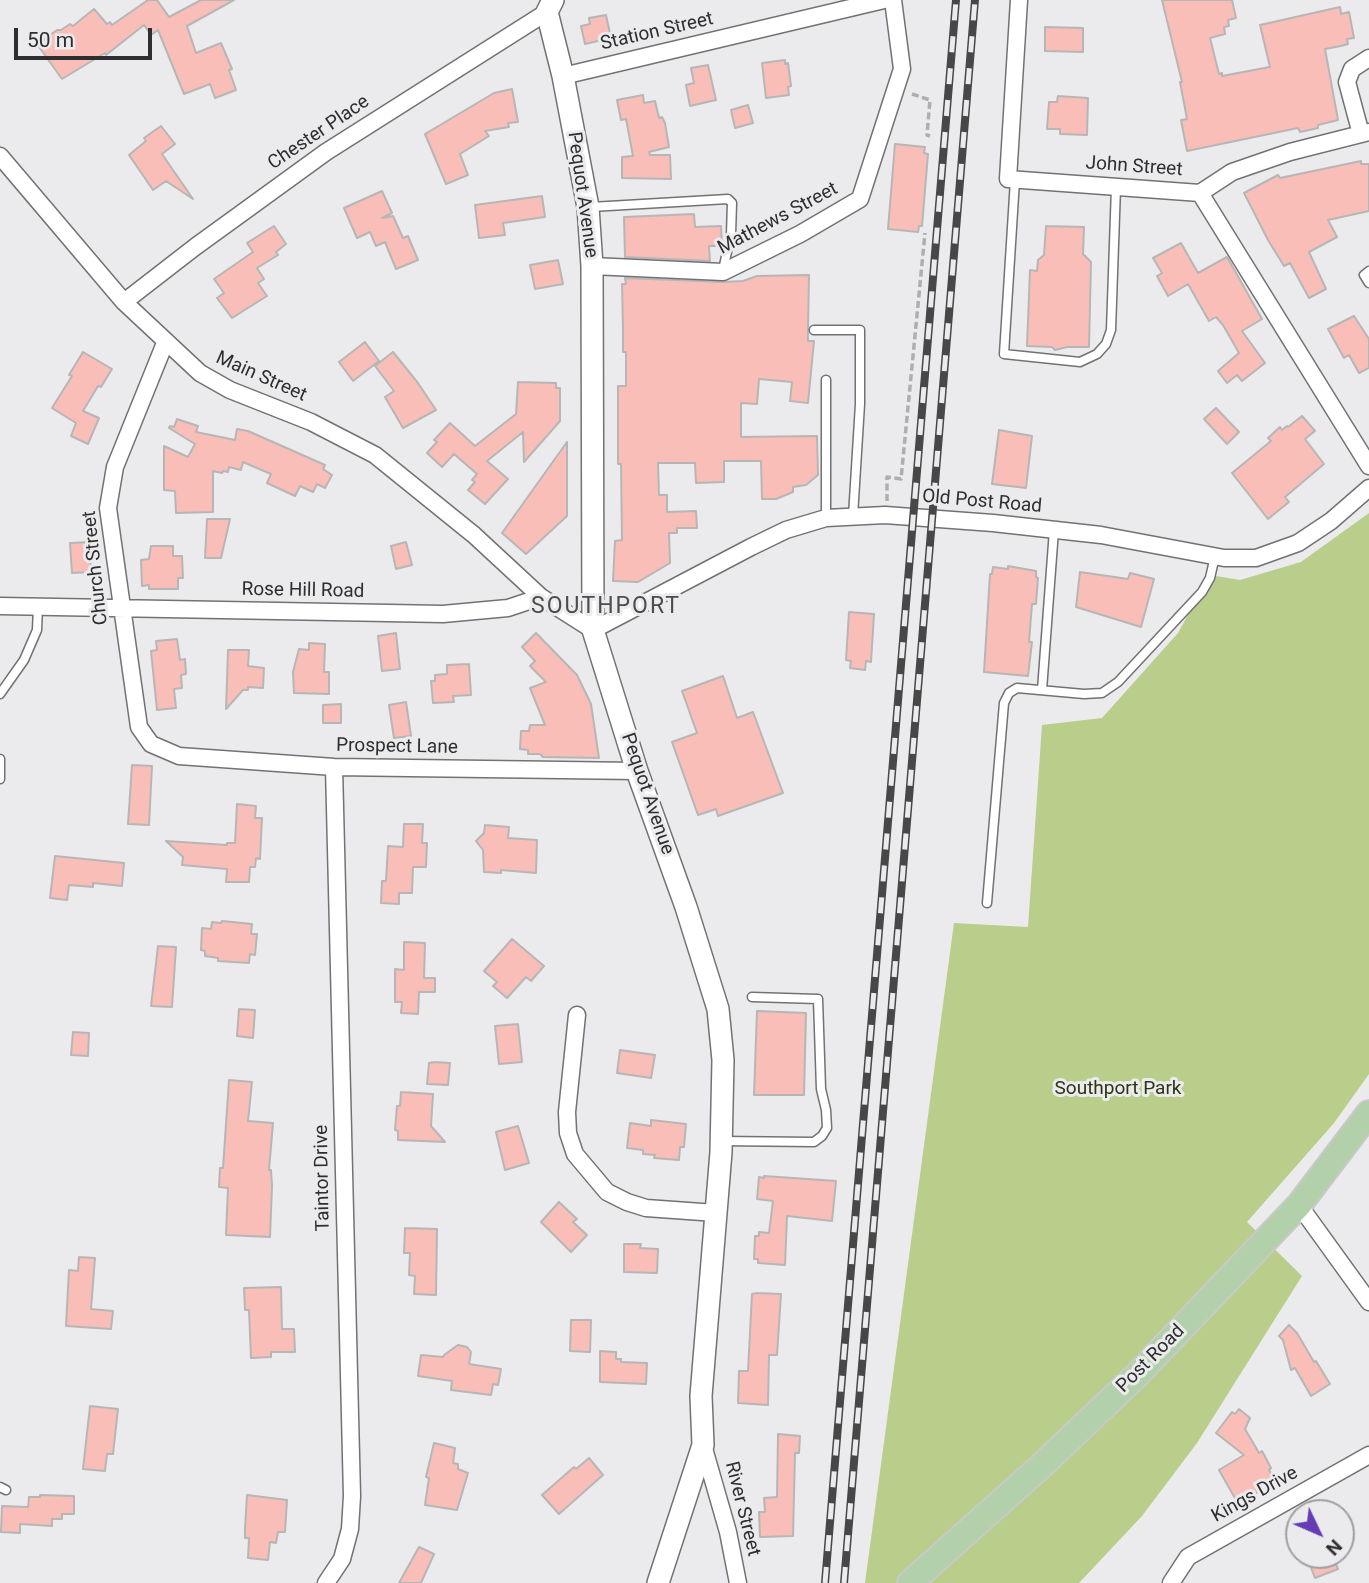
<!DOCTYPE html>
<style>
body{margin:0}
#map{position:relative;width:1369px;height:1583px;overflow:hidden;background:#ebebed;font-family:Roboto,sans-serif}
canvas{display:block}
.north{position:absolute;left:1285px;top:1499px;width:70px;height:70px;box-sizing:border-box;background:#ebebed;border:2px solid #9f9fa1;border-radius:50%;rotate:134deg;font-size:19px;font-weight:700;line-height:28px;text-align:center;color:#2e2e2f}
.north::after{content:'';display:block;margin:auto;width:24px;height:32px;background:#653cb4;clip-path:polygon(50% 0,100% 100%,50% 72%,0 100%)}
.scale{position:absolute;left:14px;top:28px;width:138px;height:32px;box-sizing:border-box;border:4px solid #2e2e2f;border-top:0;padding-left:9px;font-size:21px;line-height:24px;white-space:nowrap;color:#2e2e2f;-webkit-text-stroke:5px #ebebed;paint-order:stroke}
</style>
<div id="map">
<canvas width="1369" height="1583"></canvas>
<div class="north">N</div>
<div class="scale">50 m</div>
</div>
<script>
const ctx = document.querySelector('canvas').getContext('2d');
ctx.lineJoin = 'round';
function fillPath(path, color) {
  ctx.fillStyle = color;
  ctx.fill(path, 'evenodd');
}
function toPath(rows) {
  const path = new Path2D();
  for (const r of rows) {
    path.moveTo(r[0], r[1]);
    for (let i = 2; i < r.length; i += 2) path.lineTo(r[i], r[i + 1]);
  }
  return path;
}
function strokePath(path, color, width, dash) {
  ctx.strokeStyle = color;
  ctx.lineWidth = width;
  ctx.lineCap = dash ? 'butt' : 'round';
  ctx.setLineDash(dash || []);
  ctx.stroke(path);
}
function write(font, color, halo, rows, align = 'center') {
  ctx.font = font + ' Roboto,sans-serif';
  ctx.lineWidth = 6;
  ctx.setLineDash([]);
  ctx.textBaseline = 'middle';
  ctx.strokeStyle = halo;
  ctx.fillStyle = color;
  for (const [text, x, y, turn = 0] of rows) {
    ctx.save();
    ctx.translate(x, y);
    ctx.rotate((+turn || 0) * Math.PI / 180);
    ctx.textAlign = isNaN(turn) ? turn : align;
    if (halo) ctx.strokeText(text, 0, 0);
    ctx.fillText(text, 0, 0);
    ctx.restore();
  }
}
fillPath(toPath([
 [1369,513,1369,1074,1334,1123,1247,1222,1302,1276,1197,1443,1142,1516,1079,1583,865,1583,954,923,1028,927,1042,725,1102,718,1178,633,1210,575,1240,580,1301,562]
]), '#b8ce8a');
const building = toPath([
 [148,0,157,0,169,17,201,0,234,0,187,26,196,53,221,43,232,69,229,70,236,90,215,98,210,84,184,94,158,30,151,35,144,25,106,55,105,53,62,79,37,44,57,30,61,30,70,24,73,26,94,9,107,24,110,22,112,25,148,0],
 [1162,0,1232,0,1236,18,1228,20,1229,26,1224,27,1225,34,1210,38,1219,74,1222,73,1222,76,1270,67,1260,25,1340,7,1341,14,1349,12,1354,38,1347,39,1348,44,1341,46,1325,49,1338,120,1318,125,1318,128,1300,132,1298,128,1187,151,1181,120,1187,119,1180,82,1182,82,1162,0],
 [606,15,611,38,585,44,581,26,590,24,589,18,606,15],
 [1045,27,1083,28,1083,52,1045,51,1045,27],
 [785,60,785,64,788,63,791,86,788,87,789,95,766,98,762,63,785,60],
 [708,65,716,100,690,106,686,85,694,83,691,68,708,65],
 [512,89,518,122,508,123,509,127,485,131,489,136,460,154,468,175,446,184,425,134,494,93,512,89],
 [643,95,644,103,655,101,659,118,662,117,665,123,669,147,649,152,650,155,670,155,671,179,622,178,622,157,633,156,626,119,621,120,617,100,643,95],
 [1058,96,1088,98,1087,135,1060,134,1060,129,1047,129,1049,102,1057,102,1058,96],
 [748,105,753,123,735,128,731,110,748,105],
 [161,126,175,144,162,154,193,199,166,181,153,190,129,155,146,141,144,138,161,126],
 [895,144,925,147,924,153,928,154,922,226,919,226,918,232,888,229,895,144],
 [1361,161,1361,164,1369,164,1369,211,1328,220,1337,237,1309,252,1326,289,1309,298,1290,263,1284,266,1268,240,1244,193,1278,175,1280,178,1361,161],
 [382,191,392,213,382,218,393,216,403,238,408,236,418,260,396,269,385,242,376,246,370,232,357,238,344,208,382,191],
 [542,196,545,217,503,223,505,235,479,238,475,205,542,196],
 [694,214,695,227,721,226,722,246,709,246,710,261,625,257,624,217,694,214],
 [274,226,286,244,276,252,278,255,257,268,264,279,258,283,267,296,232,318,217,298,224,293,214,279,253,252,247,243,274,226],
 [1046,226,1084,227,1083,254,1091,262,1089,347,1067,347,1055,350,1052,347,1027,346,1030,270,1037,271,1038,260,1044,255,1046,226],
 [1181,243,1198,273,1227,257,1262,319,1242,331,1265,363,1242,381,1237,375,1227,383,1218,371,1239,353,1223,325,1216,317,1209,321,1188,284,1168,296,1157,276,1162,273,1153,258,1181,243],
 [558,260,563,284,535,289,530,265,558,260],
 [809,275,808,331,808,341,814,341,808,403,790,401,792,382,759,379,757,404,741,403,741,437,817,436,818,475,806,485,793,487,793,492,776,499,762,499,761,461,724,461,724,482,696,483,695,463,658,463,659,495,667,495,667,512,696,511,697,528,677,528,677,533,669,533,670,563,638,582,613,581,615,541,622,540,621,464,618,464,618,386,626,386,626,352,623,352,623,330,622,284,626,284,625,278,723,282,743,281,757,276,809,275],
 [1354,316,1369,339,1369,368,1359,373,1349,355,1344,358,1328,329,1354,316],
 [365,342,379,361,353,381,339,362,365,342],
 [83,352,112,369,101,387,98,386,83,411,99,418,88,444,71,436,76,423,52,408,72,376,69,375,83,352],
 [393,352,418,383,436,410,403,428,385,397,394,391,375,366,393,352],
 [518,382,556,383,556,388,560,388,560,421,524,462,523,432,487,461,508,479,485,504,468,490,475,482,472,480,477,474,454,454,442,467,427,453,437,442,434,440,450,423,475,446,516,414,518,382],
 [1216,408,1239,432,1227,444,1204,419,1216,408],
 [1302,416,1315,431,1305,439,1324,464,1285,497,1289,502,1268,519,1232,473,1271,441,1268,438,1280,427,1282,430,1287,426,1288,427,1302,416],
 [177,419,198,426,196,432,235,440,237,429,248,431,325,465,323,469,332,475,325,488,317,484,313,492,300,486,295,496,267,483,271,474,243,462,241,470,229,467,228,472,223,471,222,473,213,471,213,512,176,513,175,491,164,490,164,446,188,457,195,444,169,428,170,426,174,427,177,419],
 [999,430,1032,436,1026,488,992,484,999,430],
 [567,442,567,516,526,554,502,533,567,442],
 [207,519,230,519,221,558,205,558,207,519],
 [90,542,91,572,72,573,70,543,90,542],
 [406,542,412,565,396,569,391,546,406,542],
 [151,546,173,546,173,556,182,556,183,578,178,578,178,589,149,589,149,585,142,586,141,560,149,559,151,546],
 [1008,566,1036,571,1036,577,1038,578,1036,604,1032,604,1029,642,1032,642,1028,676,984,672,990,574,992,574,993,567,1008,569,1008,566],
 [1080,572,1128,579,1130,573,1154,579,1141,627,1076,607,1080,572],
 [849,612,874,614,871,662,866,661,865,670,850,668,851,661,846,660,849,612],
 [396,633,400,669,382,671,378,636,396,633],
 [536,633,577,675,591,704,599,758,543,757,540,754,528,754,528,750,520,749,521,731,529,731,530,725,545,725,530,688,546,682,530,666,535,661,522,647,536,633],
 [177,639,180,660,185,659,186,674,181,675,182,688,174,689,176,708,157,710,151,651,157,650,156,641,177,639],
 [309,643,325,644,324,672,329,672,329,694,294,693,293,672,299,649,309,650,309,643],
 [228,650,249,650,248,666,264,668,263,688,248,687,248,690,243,690,226,709,228,650],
 [469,664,471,695,453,696,454,702,433,703,431,681,435,681,435,675,447,674,447,665,469,664],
 [723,676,737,718,753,712,783,793,718,816,716,809,698,815,672,742,697,733,682,691,723,676],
 [406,702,411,736,394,738,389,705,406,702],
 [341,704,341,723,323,723,323,705,341,704],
 [132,765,152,766,149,825,128,824,132,765],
 [237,804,256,806,255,818,262,818,260,859,256,858,255,867,250,867,249,882,226,882,227,869,182,865,183,857,166,841,227,845,227,843,235,843,237,804],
 [404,824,423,824,422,843,427,843,426,867,413,867,412,893,399,893,399,904,381,903,382,881,386,881,388,846,403,847,404,824],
 [485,825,509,827,508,838,537,840,536,873,501,870,501,873,484,872,483,850,476,841,484,833,485,825],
 [55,856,124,863,122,886,93,883,93,887,69,885,67,900,50,898,55,856],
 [222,921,252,924,251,934,257,934,255,955,250,954,249,963,218,961,218,958,205,956,205,951,201,950,202,928,211,929,212,922,221,923,222,921],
 [512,939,544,966,531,981,526,977,507,998,493,986,497,982,484,971,512,939],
 [404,942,425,943,424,978,435,978,435,992,419,992,418,1014,401,1013,402,1002,395,1002,395,969,404,970,404,942],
 [158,946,176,947,172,1007,151,1006,158,946],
 [239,1009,255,1010,253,1038,237,1036,239,1009],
 [757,1011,806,1013,804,1095,754,1095,757,1011],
 [518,1024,522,1062,499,1064,495,1026,518,1024],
 [73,1032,89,1033,88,1056,71,1055,73,1032],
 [620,1050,655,1055,651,1078,617,1073,620,1050],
 [435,1062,450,1063,448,1085,427,1084,429,1063,435,1062],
 [229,1080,252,1082,248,1121,273,1123,269,1170,271,1170,272,1186,270,1237,226,1235,228,1188,219,1187,220,1168,223,1168,229,1080],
 [401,1092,433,1094,431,1126,445,1142,398,1140,398,1131,395,1130,397,1106,400,1106,401,1092],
 [651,1120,686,1124,684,1147,680,1147,679,1160,654,1158,655,1155,643,1154,643,1150,627,1148,630,1123,651,1126,651,1120],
 [518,1126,529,1163,505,1170,496,1132,518,1126],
 [764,1176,836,1181,832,1221,787,1216,785,1265,758,1263,758,1259,754,1259,755,1236,759,1236,759,1232,769,1233,773,1201,757,1199,759,1177,764,1178,764,1176],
 [559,1202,577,1219,573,1222,587,1235,571,1252,541,1222,559,1202],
 [405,1228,437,1229,436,1295,414,1294,415,1276,409,1275,410,1253,404,1253,405,1228],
 [624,1244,641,1244,640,1248,658,1249,657,1273,624,1272,624,1244],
 [79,1257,95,1258,91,1309,113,1311,111,1329,66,1326,69,1270,78,1271,79,1257],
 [281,1287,282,1329,294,1329,295,1352,271,1352,271,1357,251,1358,249,1310,245,1310,244,1288,281,1287],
 [757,1293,781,1294,777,1355,769,1355,768,1405,738,1403,739,1371,748,1371,752,1294,757,1293],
 [571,1320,591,1320,590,1352,570,1351,571,1320],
 [1289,1325,1297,1333,1314,1362,1316,1361,1330,1384,1311,1396,1295,1368,1291,1370,1283,1340,1279,1336,1289,1325],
 [458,1345,467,1347,471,1352,469,1364,501,1369,498,1385,493,1384,491,1395,451,1390,452,1381,418,1376,421,1355,443,1357,444,1355,458,1345],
 [600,1351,616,1352,616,1359,621,1359,621,1362,647,1363,646,1384,600,1382,600,1351],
 [90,1406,118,1409,113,1454,107,1454,105,1471,83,1469,90,1406],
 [1239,1409,1250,1418,1245,1429,1259,1453,1262,1451,1271,1468,1269,1470,1273,1477,1256,1488,1258,1492,1243,1501,1240,1497,1236,1500,1219,1470,1244,1455,1216,1433,1232,1412,1235,1414,1239,1409],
 [778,1434,800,1436,799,1453,795,1453,793,1536,760,1537,759,1512,765,1512,764,1498,777,1497,778,1434],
 [434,1443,455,1448,453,1463,458,1464,458,1469,468,1473,457,1510,425,1505,429,1478,426,1477,434,1443],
 [589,1458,603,1475,559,1514,542,1495,574,1467,576,1469,589,1458],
 [40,1495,74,1496,74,1514,62,1514,62,1519,52,1519,52,1526,20,1524,20,1533,1,1532,2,1506,28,1507,29,1497,40,1497,40,1495],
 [247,1495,287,1500,285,1532,278,1532,276,1543,270,1542,268,1560,248,1558,249,1538,245,1538,245,1529,247,1495],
 [419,1547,434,1554,421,1583,399,1583,419,1547],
 [1306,1555,1332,1555,1338,1569,1315,1578,1306,1555]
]);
fillPath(building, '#fabeb8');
strokePath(building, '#b7b6b6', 2);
const lane = toPath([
 [1015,180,1004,354,1080,362,1097,354,1106,344,1111,330,1116,187],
 [591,207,728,199,732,203,731,234,723,270],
 [1369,271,1364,275,1369,283],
 [814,330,860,330,860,404,853,516],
 [826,518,826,380],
 [1042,690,1054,530],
 [0,694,24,660,37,630,38,606],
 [0,759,0,779],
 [987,903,1004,703,1009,693,1017,688,1084,694,1102,693,1118,682,1202,592,1210,578,1215,556],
 [721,1141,814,1142,822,1136,827,1128,826,1110,821,1089,818,999,752,997],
 [0,1487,6,1490]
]);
const street = toPath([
 [1019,0,1008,179,1200,193,1369,466],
 [563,76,884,0],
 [1361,134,1347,82,1352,69,1369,58],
 [0,156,124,302,200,373,230,390,311,422,375,455,474,535,541,597],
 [1200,193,1232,172,1290,152,1369,132],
 [592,266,723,272,800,234,860,199,902,69,893,0],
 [124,302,195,247,326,152,547,12],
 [165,343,115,467,108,508,139,727,151,744,179,756,334,767,637,771],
 [0,606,443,614,508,608,541,597,593,630,751,547,786,530,826,518,885,515,993,523,1101,535,1224,558,1256,558,1298,543,1331,521,1369,488],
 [577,1015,567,1112,568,1133,575,1154,607,1192,627,1202,646,1208,716,1213],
 [1299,1205,1369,1302],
 [703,1445,728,1532,738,1583],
 [326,1583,342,1559,350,1529,352,1496,334,767],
 [1171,1583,1188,1557,1369,1455]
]);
const secondary = toPath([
 [553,0,547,12,563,76,588,207,592,266,593,630,637,771,686,907,718,1009,723,1060,721,1152,701,1396,703,1445,658,1583]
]);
const primary = toPath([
 [910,1583,1040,1467,1138,1374,1299,1205,1369,1113]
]);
strokePath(lane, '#717273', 11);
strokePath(street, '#717273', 19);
strokePath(secondary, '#717273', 24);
strokePath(primary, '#c9c9c9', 28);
strokePath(toPath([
 [912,94,930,100,927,135,930,136],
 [887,501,887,477,901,479,925,233]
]), '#aeaeaf', 3.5, [7, 3.5]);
strokePath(lane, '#fff', 8);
strokePath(street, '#fff', 16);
strokePath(secondary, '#fff', 21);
strokePath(primary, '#b2d0a9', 24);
const rail = toPath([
 [825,1583,956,0],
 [844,1583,975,0]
]);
strokePath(rail, '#474748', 8);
strokePath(rail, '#ebebed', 5, [16]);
write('19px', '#2e2e2f', '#ebebed', [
 ["Station Street",657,32,-13],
 ["Chester Place",319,133,-34],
 ["John Street",1134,167,4],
 ["Pequot Avenue",582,195,82],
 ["Mathews Street",778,219,-28],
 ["Main Street",261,377,24],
 ["Old Post Road",982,502,5],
 ["Church Street",96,568,-96],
 ["Rose Hill Road",303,591,1],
 ["Prospect Lane",397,747,1],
 ["Pequot Avenue",647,794,71],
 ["Taintor Drive",323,1178,-91],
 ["Post Road",1151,1359,-45],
 ["Kings Drive",1255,1495,-29],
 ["River Street",742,1509,76]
]);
write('19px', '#2b3511', '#ebebed', [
 ["Southport Park",1118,1089]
]);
ctx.letterSpacing = '2px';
write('23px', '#4c4c4d', '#ebebed', [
 ["SOUTHPORT",606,607]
]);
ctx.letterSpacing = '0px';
</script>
